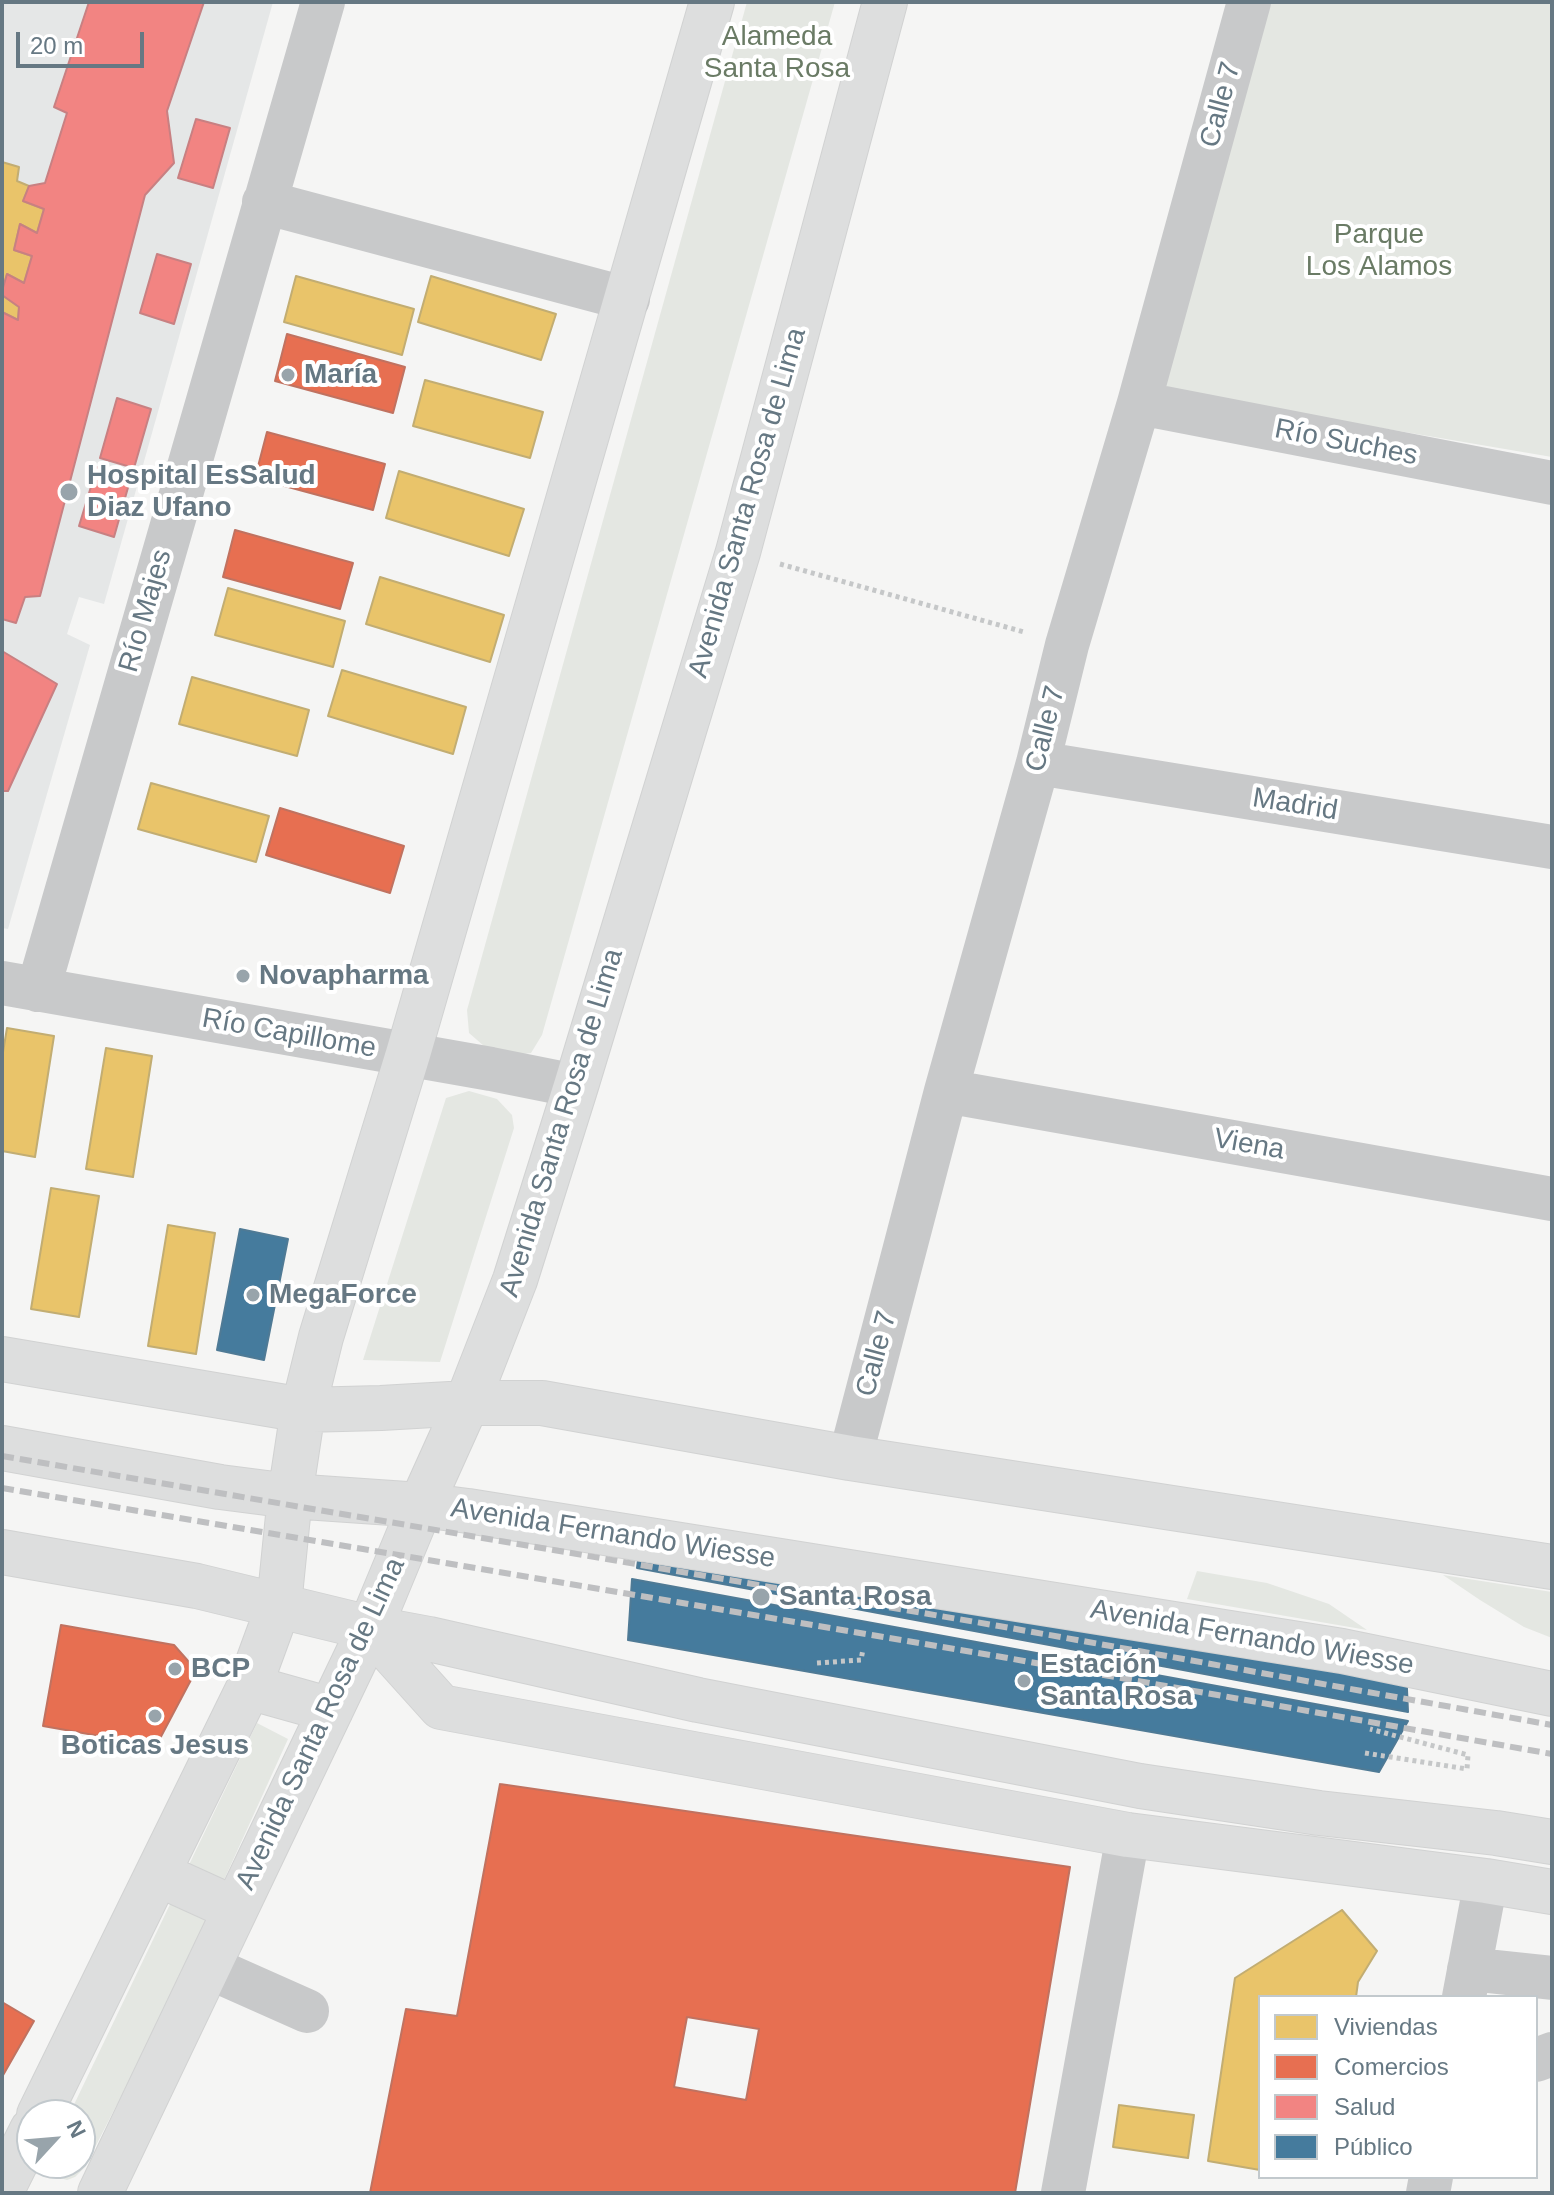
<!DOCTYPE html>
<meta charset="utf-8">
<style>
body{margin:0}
#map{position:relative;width:1554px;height:2195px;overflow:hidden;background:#f5f5f4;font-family:Helvetica,sans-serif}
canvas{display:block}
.frame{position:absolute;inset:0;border:4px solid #667883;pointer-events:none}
.legend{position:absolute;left:1258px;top:1995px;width:280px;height:184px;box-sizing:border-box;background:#fff;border:2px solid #c2c9cd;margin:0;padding:10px 14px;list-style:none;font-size:24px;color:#667883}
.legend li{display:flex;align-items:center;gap:16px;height:40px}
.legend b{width:40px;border:2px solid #c2c9cd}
.north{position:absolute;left:16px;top:2099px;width:80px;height:80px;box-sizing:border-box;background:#fff;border:2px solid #c2c9cd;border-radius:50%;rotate:64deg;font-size:22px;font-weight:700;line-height:32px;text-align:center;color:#667883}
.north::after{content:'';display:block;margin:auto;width:28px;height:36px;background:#98a4ab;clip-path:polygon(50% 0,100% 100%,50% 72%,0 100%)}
.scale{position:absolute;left:16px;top:32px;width:128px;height:36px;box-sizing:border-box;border:4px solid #667883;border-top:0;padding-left:10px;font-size:24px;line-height:28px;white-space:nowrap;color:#667883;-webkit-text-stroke:6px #fff;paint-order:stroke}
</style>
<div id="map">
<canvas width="1554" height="2195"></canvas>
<div class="frame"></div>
<ul class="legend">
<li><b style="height:22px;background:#e9c46a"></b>Viviendas</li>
<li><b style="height:22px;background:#e76f51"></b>Comercios</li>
<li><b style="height:22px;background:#f28482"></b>Salud</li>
<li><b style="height:22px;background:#457b9d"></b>Público</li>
</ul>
<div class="north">N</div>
<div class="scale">20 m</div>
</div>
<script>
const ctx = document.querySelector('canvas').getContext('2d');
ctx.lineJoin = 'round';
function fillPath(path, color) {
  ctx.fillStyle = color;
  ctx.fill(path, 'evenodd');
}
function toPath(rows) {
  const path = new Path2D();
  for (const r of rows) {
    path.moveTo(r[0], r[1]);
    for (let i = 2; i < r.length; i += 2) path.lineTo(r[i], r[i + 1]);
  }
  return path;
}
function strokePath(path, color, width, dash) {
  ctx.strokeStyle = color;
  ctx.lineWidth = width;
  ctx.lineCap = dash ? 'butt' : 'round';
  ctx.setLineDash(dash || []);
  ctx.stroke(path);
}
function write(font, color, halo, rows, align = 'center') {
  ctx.font = font + ' Helvetica,sans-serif';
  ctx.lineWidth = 8;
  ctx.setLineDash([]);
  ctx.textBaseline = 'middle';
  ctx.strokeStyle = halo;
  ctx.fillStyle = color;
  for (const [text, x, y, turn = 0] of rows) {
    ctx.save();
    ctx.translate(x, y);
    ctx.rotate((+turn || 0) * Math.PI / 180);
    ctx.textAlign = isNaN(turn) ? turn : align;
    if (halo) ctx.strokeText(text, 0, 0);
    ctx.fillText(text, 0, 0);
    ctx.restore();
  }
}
fillPath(toPath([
 [4,2,273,2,104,604,79,597,67,634,90,645,8,929,2,928,2,10]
]), '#e5e7e7');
fillPath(toPath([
 [747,2,835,2,542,1035,531,1053,509,1056,484,1046,469,1033,467,1010],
 [1268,2,1552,2,1552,457,1163,391],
 [469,1091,497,1099,512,1115,514,1128,440,1362,363,1360,446,1098],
 [1197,1571,1267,1583,1329,1604,1367,1630,1187,1599],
 [1443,1575,1552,1592,1552,1638,1524,1627,1480,1600],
 [257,1723,288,1739,164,2012,85,2167,75,2177,67,2180,57,2177,48,2163,80,2163,80,2115,69,2115]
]), '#e4e7e2');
const homes = toPath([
 [2,162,19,167,17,181,29,186,23,201,44,209,37,233,20,224,14,250,32,256,24,283,7,274,2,291,2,162],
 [296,276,414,309,402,355,284,322,296,276],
 [431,276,556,314,541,360,418,322,431,276],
 [2,295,19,307,18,320,2,312,2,295],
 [425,380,543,412,530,458,413,426,425,380],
 [399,471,524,509,509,556,386,518,399,471],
 [380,577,504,615,490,662,366,624,380,577],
 [228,588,345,621,333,667,215,635,228,588],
 [342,670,466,707,453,754,328,716,342,670],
 [192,677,309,710,297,756,179,724,192,677],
 [151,783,269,816,256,862,138,829,151,783],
 [7,1028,54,1036,35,1157,2,1151,2,1058,7,1028],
 [106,1048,152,1056,133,1177,86,1169,106,1048],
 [51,1188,99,1196,79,1317,31,1309,51,1188],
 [168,1225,215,1233,196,1354,148,1346,168,1225],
 [1342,1910,1377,1951,1358,1982,1356,1997,1260,1997,1260,2170,1208,2161,1235,1978,1342,1910],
 [1119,2105,1194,2115,1188,2158,1113,2147,1119,2105]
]);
fillPath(homes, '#e9c46a');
strokePath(homes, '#c2ad72', 2);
const shops = toPath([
 [287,334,405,367,393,413,275,381,287,334],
 [267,432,385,464,373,510,255,478,267,432],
 [235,530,353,563,340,609,223,577,235,530],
 [280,808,404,846,390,893,266,855,280,808],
 [61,1625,174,1645,189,1662,192,1678,156,1746,43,1726,61,1625],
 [500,1784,1070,1867,1015,2193,370,2193,406,2009,457,2016,500,1784],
 [687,2017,759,2029,746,2100,674,2087,687,2017],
 [2,2002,34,2021,2,2077,2,2002]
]);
fillPath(shops, '#e76f51');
strokePath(shops, '#c07260', 2);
const health = toPath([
 [89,2,204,2,167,111,174,163,145,195,40,596,25,597,16,623,2,619,2,312,18,320,19,307,2,295,2,291,7,274,24,283,32,256,14,250,20,224,37,233,44,209,23,201,29,186,45,183,67,113,54,107,89,2],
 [196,119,230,128,213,188,178,178,196,119],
 [157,254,191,264,174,324,140,313,157,254],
 [117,398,151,409,134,468,100,458,117,398],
 [97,467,131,477,114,537,79,526,97,467],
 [2,651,57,684,8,791,2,791,2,651]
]);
fillPath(health, '#f28482');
strokePath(health, '#c88082', 2);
const public = toPath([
 [240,1229,288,1239,264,1360,217,1350,240,1229],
 [643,1523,1406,1667,1408,1712,637,1568,643,1523],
 [632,1579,1408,1721,1379,1772,628,1640,632,1579]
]);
fillPath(public, '#457b9d');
strokePath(public, '#4f7a95', 2);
const major = toPath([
 [2,1359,303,1410,381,1408,467,1403,542,1403,850,1458,1552,1567],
 [2,1448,220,1487,290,1496,421,1505,468,1511,1342,1651,1552,1694],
 [2,1552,197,1586,370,1628,429,1639,698,1700,1140,1786,1319,1813,1496,1833,1552,1842],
 [370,1628,441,1707,1128,1835,1486,1881,1552,1892],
 [249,1687,331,1710],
 [158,1874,235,1909],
 [39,2115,249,1687,279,1605,290,1496,303,1410,321,1337,408,1054,712,2],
 [2,2190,32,2130],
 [100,2193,370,1628,421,1505,467,1403,515,1280,576,1086,738,552,885,2]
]);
strokePath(major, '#d1d2d2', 46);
strokePath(toPath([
 [780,564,1024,632],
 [817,1663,861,1660,863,1649],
 [1365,1753,1467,1769,1468,1755,1370,1729]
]), '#c5c7c8', 5, [4, 4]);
strokePath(toPath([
 [264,202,628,299],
 [1139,403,1552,483],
 [1038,763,1552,847],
 [2,983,491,1069,576,1086],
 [38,990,323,2],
 [946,1091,1552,1199],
 [850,1458,946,1091,1038,763,1067,645,1139,403,1249,2],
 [208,1967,307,2011],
 [1469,1969,1552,1978],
 [1464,1997,1486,1881],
 [1536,2060,1552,2054],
 [1063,2193,1128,1835],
 [1428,2193,1431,2177]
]), '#c8c9ca', 44);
strokePath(major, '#dddede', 44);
strokePath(toPath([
 [2,1456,999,1626,1552,1725],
 [2,1488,996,1656,1552,1754]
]), '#bebfc1', 6, [12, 6]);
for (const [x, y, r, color] of [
 [288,375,8,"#98a4ab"],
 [69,492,10,"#98a4ab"],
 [243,976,8,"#98a4ab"],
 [253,1295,8,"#98a4ab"],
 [761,1597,10,"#98a4ab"],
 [175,1669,8,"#98a4ab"],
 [1024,1681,8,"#98a4ab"],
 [155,1716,8,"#98a4ab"]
]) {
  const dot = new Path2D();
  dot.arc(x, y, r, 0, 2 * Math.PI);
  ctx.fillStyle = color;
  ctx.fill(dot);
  strokePath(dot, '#fff', 3);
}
write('28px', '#6a7b65', '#fff', [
 ["Alameda",777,37],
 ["Santa Rosa",777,69],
 ["Parque",1379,235],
 ["Los Alamos",1379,267]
]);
write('28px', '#667883', '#fff', [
 ["Calle 7",1221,105,-75],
 ["Río Suches",1346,443,11],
 ["Avenida Santa Rosa de Lima",748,503,-74],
 ["Río Majes",146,611,-74],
 ["Calle 7",1046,729,-76],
 ["Madrid",1295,805,9],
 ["Río Capillome",289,1034,10],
 ["Avenida Santa Rosa de Lima",562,1123,-73],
 ["Viena",1249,1145,10],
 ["Calle 7",877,1354,-75],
 ["Avenida Fernando Wiesse",613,1534,9],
 ["Avenida Fernando Wiesse",1252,1638,10],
 ["Avenida Santa Rosa de Lima",321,1724,-65]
]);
write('bold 28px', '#667883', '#fff', [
 ["María",304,375],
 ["Hospital EsSalud",87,476],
 ["Diaz Ufano",87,508],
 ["Novapharma",259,976],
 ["MegaForce",269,1295],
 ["Santa Rosa",779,1597],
 ["Estación",1040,1665],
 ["Santa Rosa",1040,1697],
 ["BCP",191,1669],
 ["Boticas Jesus",155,1746,"center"]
], 'left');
</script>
